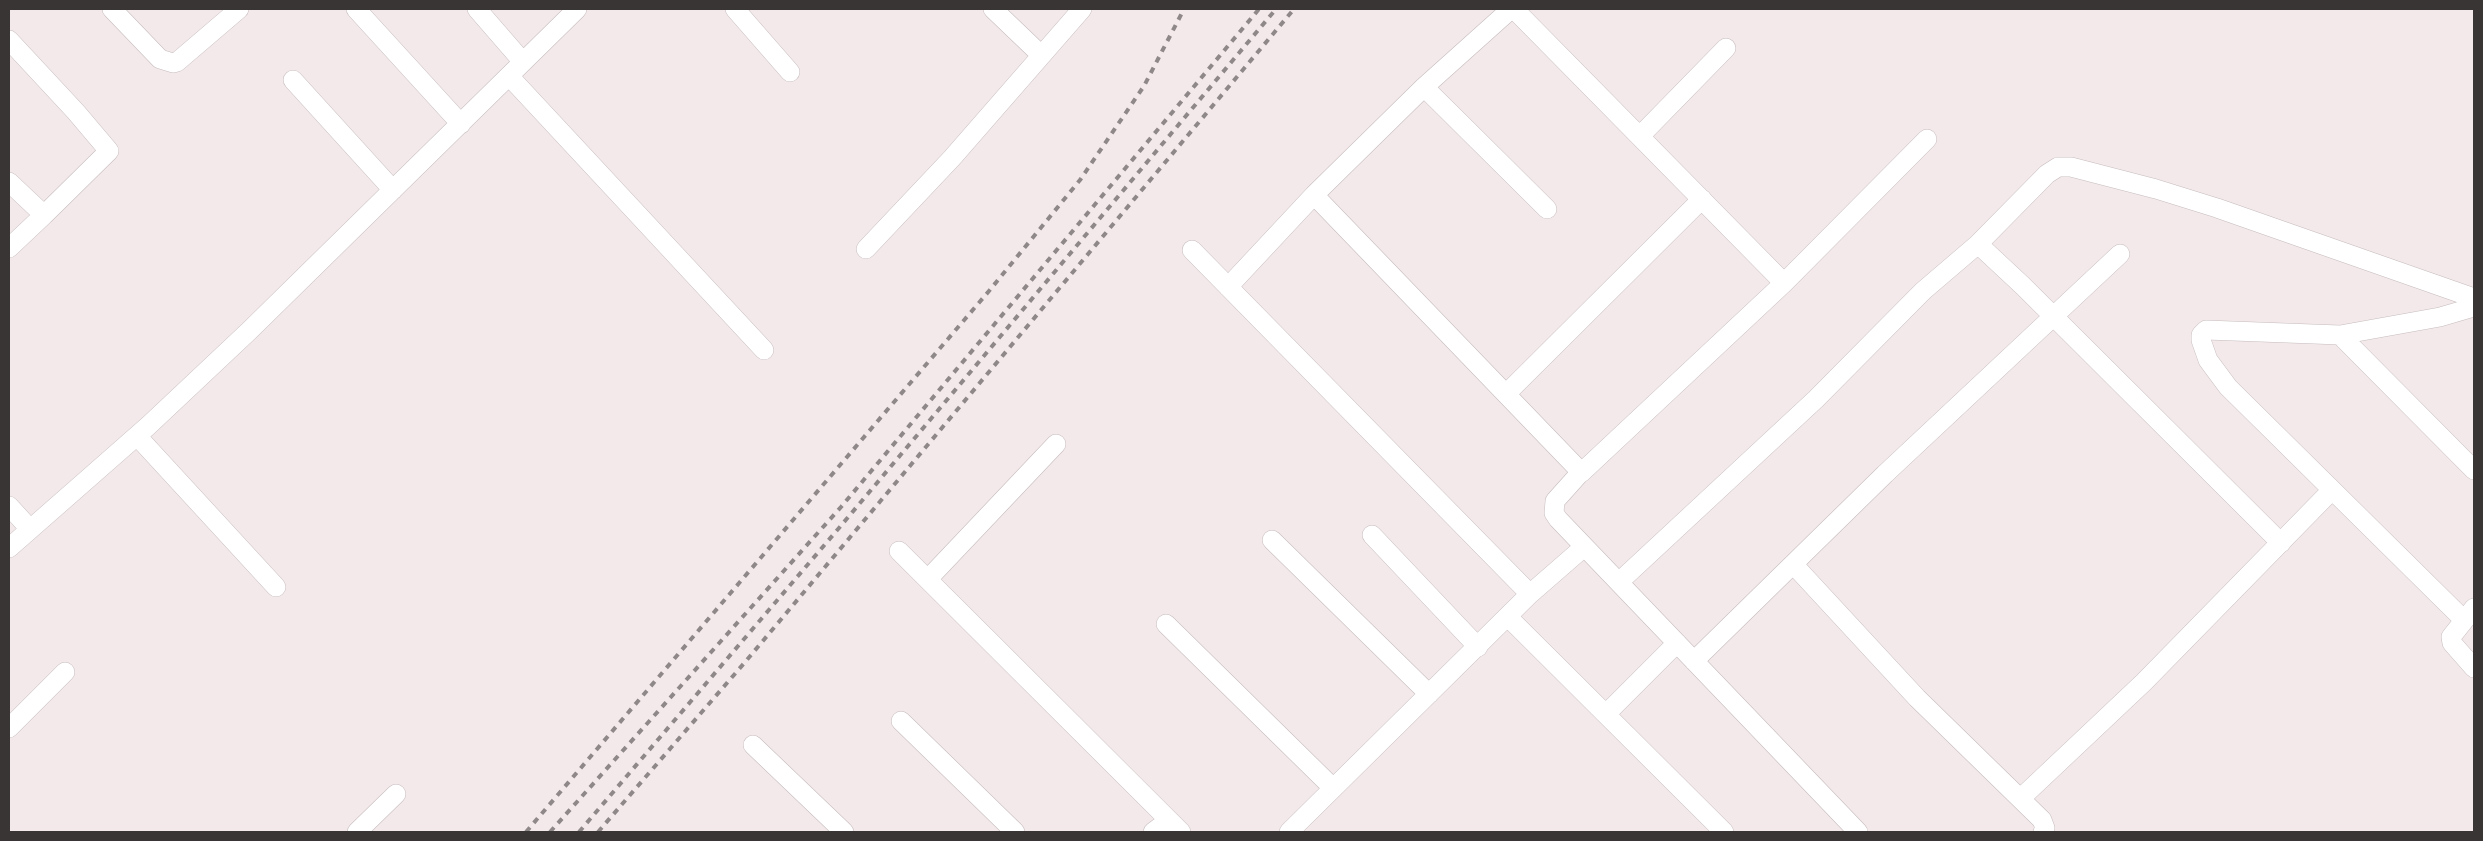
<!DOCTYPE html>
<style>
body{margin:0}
#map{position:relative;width:2483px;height:841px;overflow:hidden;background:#f3e9ea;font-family:"Golos Text",sans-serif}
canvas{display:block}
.frame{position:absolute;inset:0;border:10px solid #393535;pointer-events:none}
</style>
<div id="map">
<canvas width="2483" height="841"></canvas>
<div class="frame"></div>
</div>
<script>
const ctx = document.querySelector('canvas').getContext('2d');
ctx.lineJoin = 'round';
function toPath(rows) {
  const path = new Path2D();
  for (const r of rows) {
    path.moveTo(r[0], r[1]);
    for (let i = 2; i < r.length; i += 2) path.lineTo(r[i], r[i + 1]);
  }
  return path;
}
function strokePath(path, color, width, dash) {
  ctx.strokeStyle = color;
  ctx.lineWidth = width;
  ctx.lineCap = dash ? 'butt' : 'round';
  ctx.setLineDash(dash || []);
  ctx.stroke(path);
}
const street = toPath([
 [112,9,160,59,173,63,177,62,239,9],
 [356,9,461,124],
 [477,9,523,62],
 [735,9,790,72],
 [993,9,1040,54],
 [1514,9,1784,283],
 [9,40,76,112,109,151,44,215,9,182],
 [509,76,764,350],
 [293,80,393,190],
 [1424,87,1547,209],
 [1640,136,1726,48],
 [1314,195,1581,472,1555,501,1554,513,1558,519,1858,832],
 [1978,244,2047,174,2058,167,2071,167,2156,189,2217,208,2474,298],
 [9,248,44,215],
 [866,249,952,158,1082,9],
 [1192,250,1530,594,1289,832],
 [1228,287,1314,195,1424,87,1511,9],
 [2340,335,2474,470],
 [1507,393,1702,199],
 [137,436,276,587],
 [1581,473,1784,283,1927,139],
 [9,506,30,529],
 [1372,535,1478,647],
 [1272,540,1429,694],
 [9,548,148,426,249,331,577,9],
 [899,551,1181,832],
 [1793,564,1917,698,2042,820,2045,828,2043,832],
 [928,579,1056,444],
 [1619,582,1816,399,1923,291,1978,244,2023,286,2281,543],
 [1530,594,1584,547],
 [2474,608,2451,637,2452,643,2474,668],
 [1508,617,1724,832],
 [2464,620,2228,387,2208,360,2201,340,2201,335,2206,330,2340,335,2440,317,2474,307],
 [1166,624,1333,788],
 [1694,661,1885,474,2120,254],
 [1606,714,1677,643],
 [901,721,1015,832],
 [9,728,65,672],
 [753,745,844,832],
 [2021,798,2144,682,2332,490],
 [357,832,396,794],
 [1153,832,1169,820]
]);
strokePath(street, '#c6bcbd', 20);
strokePath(street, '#fff', 19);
strokePath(toPath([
 [526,832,989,291,1080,180,1144,86,1184,9],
 [550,832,841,507,1259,9],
 [579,832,839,528,1276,9],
 [598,832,746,661,1294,9]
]), '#8f8888', 4, [6, 6]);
</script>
